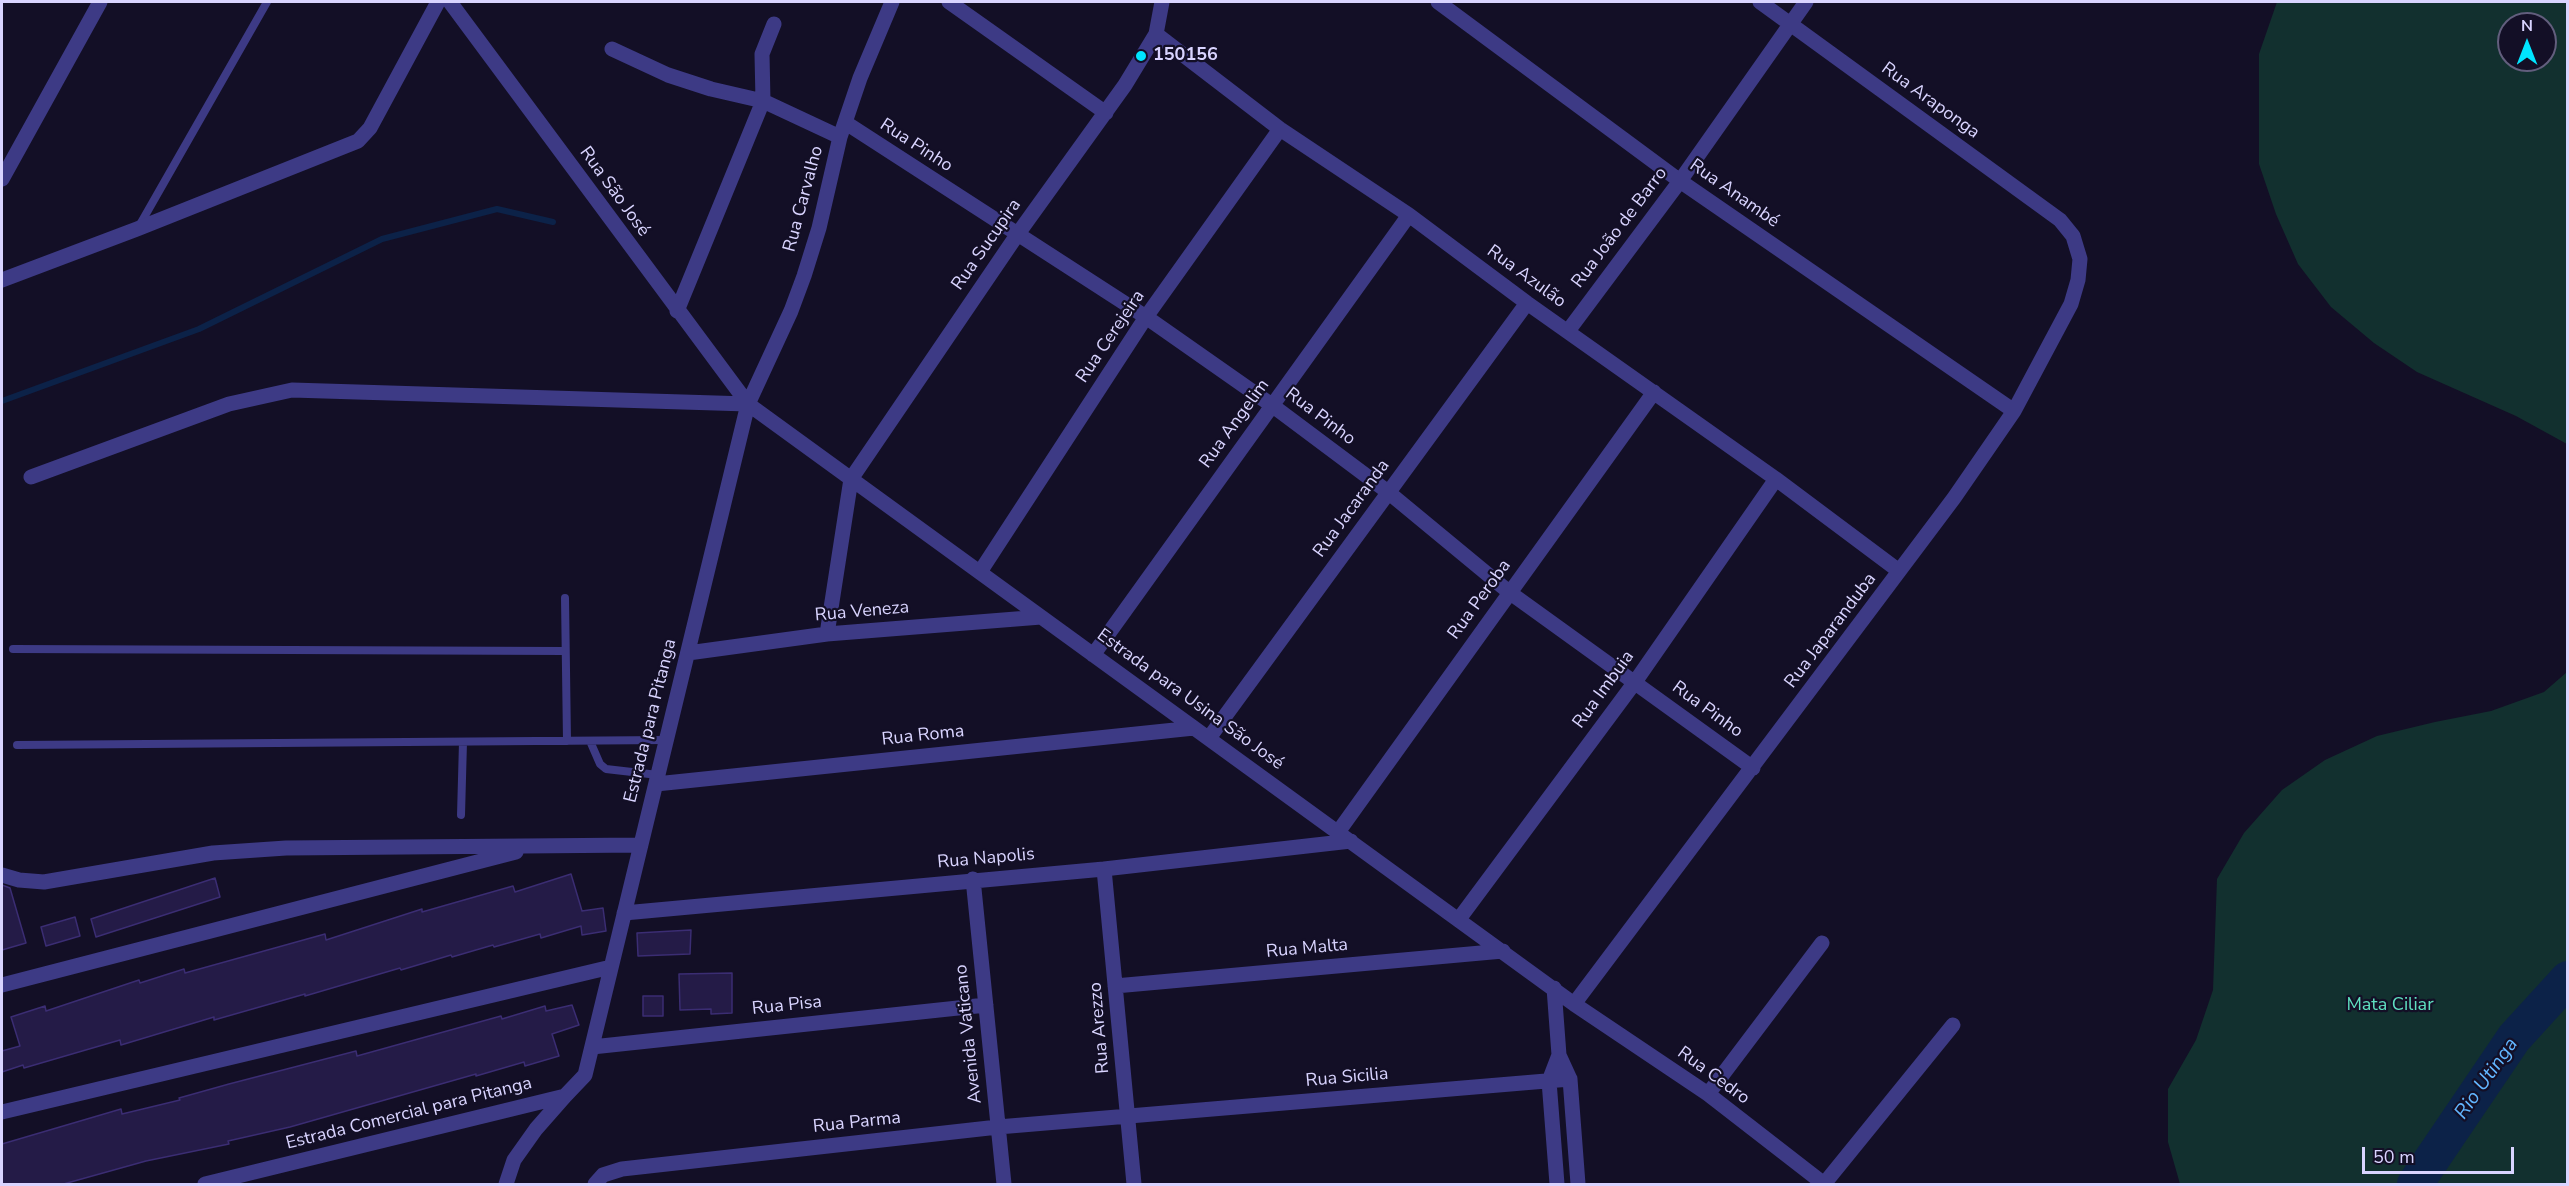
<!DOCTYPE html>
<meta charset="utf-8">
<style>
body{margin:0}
#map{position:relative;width:2569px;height:1186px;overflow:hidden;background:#130f26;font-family:"Nunito Sans",sans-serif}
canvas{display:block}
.frame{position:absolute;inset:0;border:3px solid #d9d4ff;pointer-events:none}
.north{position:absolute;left:2497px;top:12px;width:60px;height:60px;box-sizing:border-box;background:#130f26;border:2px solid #625e7d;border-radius:50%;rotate:0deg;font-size:16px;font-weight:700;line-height:24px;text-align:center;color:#d9d4ff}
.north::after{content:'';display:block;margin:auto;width:21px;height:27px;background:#00e5ff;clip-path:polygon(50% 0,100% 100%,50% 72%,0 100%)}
.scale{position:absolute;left:2362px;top:1147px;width:152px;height:27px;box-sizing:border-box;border:3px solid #d9d4ff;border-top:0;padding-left:8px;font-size:18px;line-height:21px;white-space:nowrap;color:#d9d4ff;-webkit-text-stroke:4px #130f26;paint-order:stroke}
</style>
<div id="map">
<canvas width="2569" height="1186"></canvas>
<div class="frame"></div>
<div class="north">N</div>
<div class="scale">50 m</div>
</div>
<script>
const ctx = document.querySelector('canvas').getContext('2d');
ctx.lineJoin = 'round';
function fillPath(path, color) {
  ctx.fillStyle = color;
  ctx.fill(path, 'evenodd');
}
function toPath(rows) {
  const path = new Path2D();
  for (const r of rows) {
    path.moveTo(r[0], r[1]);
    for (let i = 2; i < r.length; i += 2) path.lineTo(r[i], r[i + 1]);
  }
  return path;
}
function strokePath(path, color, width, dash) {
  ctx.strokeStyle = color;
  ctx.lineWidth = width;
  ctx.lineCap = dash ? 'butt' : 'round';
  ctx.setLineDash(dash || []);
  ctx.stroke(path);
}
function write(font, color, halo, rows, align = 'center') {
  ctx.font = font + ' "Nunito Sans",sans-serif';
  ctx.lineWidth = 4.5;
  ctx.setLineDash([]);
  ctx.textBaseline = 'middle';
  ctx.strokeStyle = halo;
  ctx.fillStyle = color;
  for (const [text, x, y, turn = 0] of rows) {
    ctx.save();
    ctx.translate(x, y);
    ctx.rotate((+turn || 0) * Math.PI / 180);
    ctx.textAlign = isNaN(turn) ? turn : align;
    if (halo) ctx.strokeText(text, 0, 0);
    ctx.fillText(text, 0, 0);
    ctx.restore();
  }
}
fillPath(toPath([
 [2277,2,2567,2,2567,444,2516,416,2417,372,2374,343,2331,307,2298,264,2276,214,2259,164,2259,54],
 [2509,24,2545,24,2545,60,2509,60],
 [2567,672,2567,1184,2180,1184,2168,1142,2168,1089,2196,1040,2213,990,2217,879,2244,833,2282,790,2325,760,2377,736,2435,722,2491,711,2544,692]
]), '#12302f');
strokePath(toPath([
 [2,401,199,329,382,239,497,209,553,222]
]), '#0c2248', 6);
strokePath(toPath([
 [2415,1184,2514,1038,2568,979]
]), '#0c2248', 36);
const building = toPath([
 [571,874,582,911,603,908,606,931,582,935,581,926,541,938,540,934,494,947,493,945,452,957,451,955,401,970,400,968,305,996,305,994,214,1020,214,1017,121,1045,120,1040,24,1068,23,1065,2,1072,2,1051,20,1046,11,1017,45,1006,46,1011,139,980,140,983,184,969,185,973,325,934,326,940,422,909,422,912,513,886,515,892,571,874],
 [215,878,220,897,96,937,91,919,215,878],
 [2,885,10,888,26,943,2,950,2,885],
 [75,917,80,936,46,946,41,927,75,917],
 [691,930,690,954,638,956,637,933,691,930],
 [732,973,732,1013,711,1014,711,1009,680,1010,679,974,732,973],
 [643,996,663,996,663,1016,643,1016,643,996],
 [572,1005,579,1025,552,1034,559,1056,525,1066,524,1062,476,1076,476,1074,290,1127,228,1141,229,1144,146,1161,60,1185,2,1185,2,1144,121,1109,122,1114,180,1100,179,1098,229,1084,356,1051,357,1056,501,1016,502,1019,545,1006,546,1011,572,1005]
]);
fillPath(building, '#241b47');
strokePath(building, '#3b2d73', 1.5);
strokePath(toPath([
 [138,228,267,2],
 [565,598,567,741],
 [13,649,565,651],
 [590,741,600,764,606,769,658,775],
 [17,745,666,740],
 [461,815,463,742]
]), '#3d3a85', 8);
strokePath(toPath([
 [450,2,748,404,1574,1004,1954,498,2014,411,2071,304,2078,280,2080,259,2073,236,2060,220,1760,2],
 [949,2,1106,113],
 [1438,2,1680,181,2014,411],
 [1156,34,1280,129,1409,215,1527,303,1776,479,1899,571],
 [612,49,668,75,711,89,763,101,762,54,774,24],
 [846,123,1146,317,1273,406,1388,492,1509,592,1753,768],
 [2,179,100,2],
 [2,280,137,229,358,141,370,128,438,2],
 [677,311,763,101,840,137],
 [1568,331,1680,181,1806,2],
 [31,477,229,404,292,390,748,404],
 [980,572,1146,317,1280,129],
 [827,634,851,479,1017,235,1125,85,1156,34,1162,2],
 [688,653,827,634,1041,617],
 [1093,655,1409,215],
 [1209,738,1527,303],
 [656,784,1194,728],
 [1338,832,1654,392],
 [1104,869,1134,1184],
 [2,875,19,880,44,882,213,853,286,848,641,845],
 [973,879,1004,1184],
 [624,913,1104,869,1351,841],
 [1459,919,1635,682,1776,479],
 [2,985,516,852],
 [1115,986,1503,951],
 [1554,988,1559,1055,1570,1079,1578,1184],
 [1574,1004,1708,1094,1824,1184],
 [592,1047,986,1005],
 [1708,1094,1822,943],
 [2,1112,611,967],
 [205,1184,565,1096,585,1075,748,404,791,311,804,276,819,228,840,137,860,78,892,2],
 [506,1184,514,1160,536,1129,565,1096],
 [595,1184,603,1175,622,1169,998,1127,1570,1079],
 [1557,1184,1549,1081,1559,1055],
 [1824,1184,1953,1025]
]), '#3d3a85', 15);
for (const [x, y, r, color] of [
 [1141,56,6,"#00e5ff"]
]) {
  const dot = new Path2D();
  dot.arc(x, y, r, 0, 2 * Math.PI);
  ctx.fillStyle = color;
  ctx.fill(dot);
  strokePath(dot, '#130f26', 2);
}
write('bold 18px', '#d9d4ff', '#130f26', [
 ["150156",1153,56]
], 'left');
write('18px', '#d9d4ff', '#130f26', [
 ["Rua Araponga",1930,101,36],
 ["Rua Pinho",916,146,33],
 ["Rua São José",614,192,54],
 ["Rua Anambé",1734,194,35],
 ["Rua Carvalho",804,199,-75],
 ["Rua João de Barro",1620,228,-53],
 ["Rua Sucupira",987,245,-55],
 ["Rua Azulão",1526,277,36],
 ["Rua Cerejeira",1111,337,-56],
 ["Rua Pinho",1320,417,37],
 ["Rua Angelim",1235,424,-54],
 ["Rua Jacaranda",1352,509,-54],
 ["Rua Peroba",1480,600,-54],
 ["Rua Veneza",862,612,-5],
 ["Rua Japaranduba",1831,631,-53],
 ["Rua Imbuia",1604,690,-54],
 ["Estrada para Usina São José",1190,700,36],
 ["Rua Pinho",1707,710,36],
 ["Estrada para Pitanga",651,721,-76],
 ["Rua Roma",923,736,-6],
 ["Rua Napolis",986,859,-5],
 ["Rua Malta",1307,949,-5],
 ["Rua Pisa",787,1006,-6],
 ["Rua Arezzo",1100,1028,-95],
 ["Avenida Vaticano",969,1034,-96],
 ["Rua Cedro",1713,1076,36],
 ["Rua Sicilia",1347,1078,-5],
 ["Estrada Comercial para Pitanga",409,1114,-14],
 ["Rua Parma",857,1123,-6]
]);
write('18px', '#5fe0c0', '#130f26', [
 ["Mata Ciliar",2390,1006]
]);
write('italic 20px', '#62b6ff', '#130f26', [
 ["Rio Utinga",2487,1079,-55]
]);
</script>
